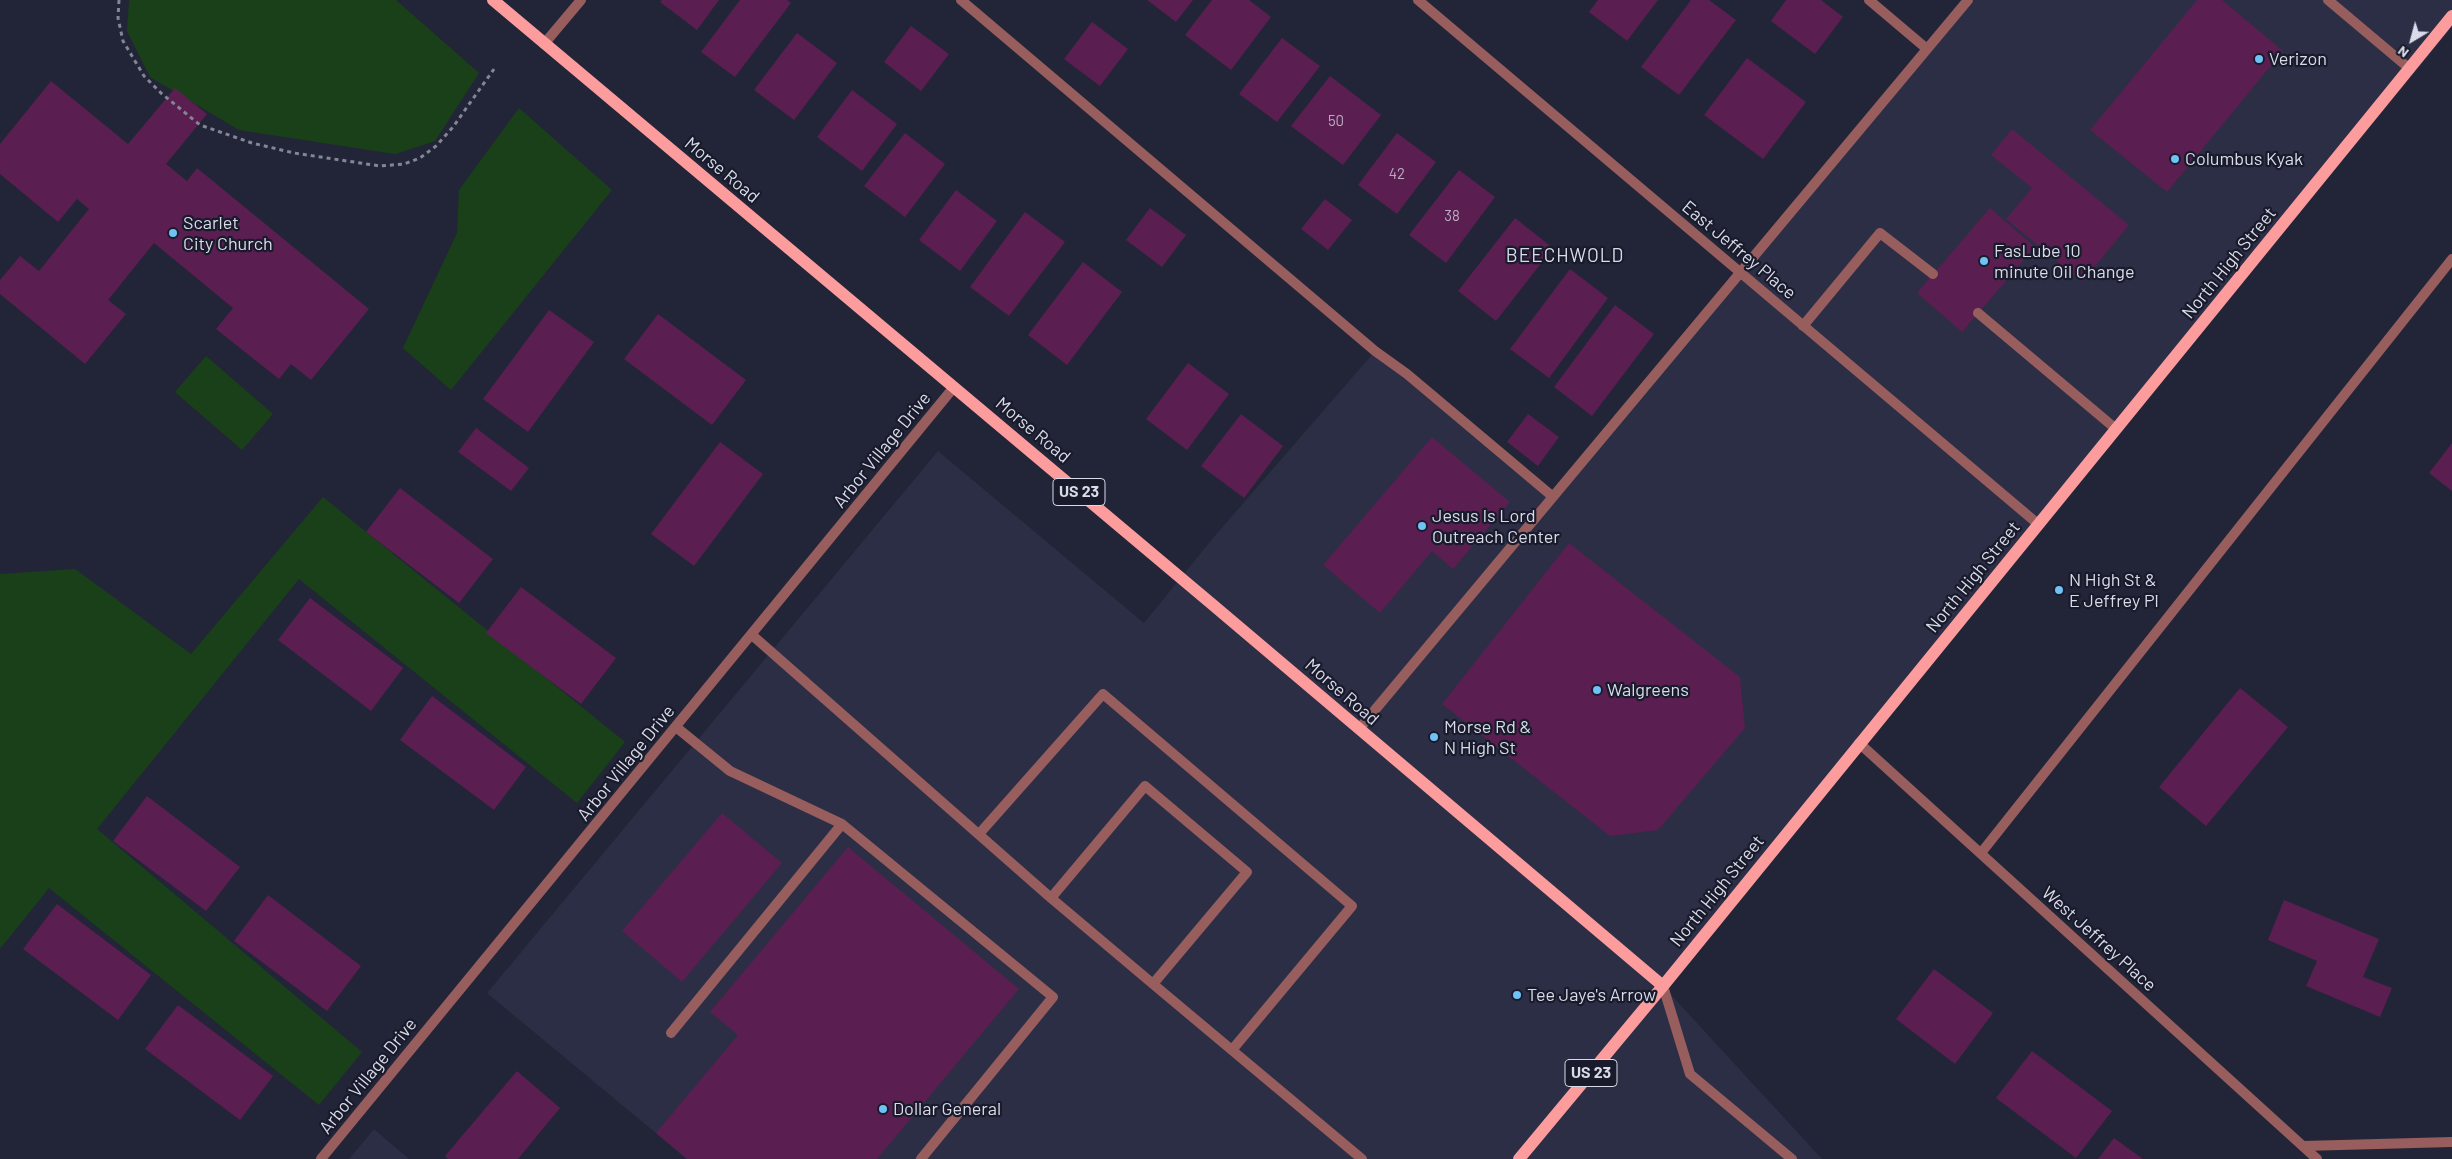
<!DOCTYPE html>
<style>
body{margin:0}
#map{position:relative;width:2452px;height:1159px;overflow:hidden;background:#222537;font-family:Barlow,sans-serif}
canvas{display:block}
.north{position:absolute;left:2387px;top:15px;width:50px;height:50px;-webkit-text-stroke:4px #191b2c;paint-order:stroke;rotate:217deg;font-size:14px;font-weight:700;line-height:20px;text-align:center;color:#d9dce8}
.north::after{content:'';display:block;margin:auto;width:18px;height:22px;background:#d9dce8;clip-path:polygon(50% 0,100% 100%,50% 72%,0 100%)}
</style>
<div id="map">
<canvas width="2452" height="1159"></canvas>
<div class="north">N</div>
</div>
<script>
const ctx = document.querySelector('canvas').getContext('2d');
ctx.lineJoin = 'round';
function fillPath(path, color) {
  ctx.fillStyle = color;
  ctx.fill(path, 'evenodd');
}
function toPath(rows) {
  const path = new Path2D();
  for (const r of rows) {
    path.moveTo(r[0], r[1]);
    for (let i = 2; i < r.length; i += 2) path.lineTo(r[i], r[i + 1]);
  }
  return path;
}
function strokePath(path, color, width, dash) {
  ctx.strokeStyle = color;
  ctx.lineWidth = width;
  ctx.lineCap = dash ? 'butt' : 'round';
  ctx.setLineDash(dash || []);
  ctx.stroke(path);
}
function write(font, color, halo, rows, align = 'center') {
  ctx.font = font + ' Barlow,sans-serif';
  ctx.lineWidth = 4.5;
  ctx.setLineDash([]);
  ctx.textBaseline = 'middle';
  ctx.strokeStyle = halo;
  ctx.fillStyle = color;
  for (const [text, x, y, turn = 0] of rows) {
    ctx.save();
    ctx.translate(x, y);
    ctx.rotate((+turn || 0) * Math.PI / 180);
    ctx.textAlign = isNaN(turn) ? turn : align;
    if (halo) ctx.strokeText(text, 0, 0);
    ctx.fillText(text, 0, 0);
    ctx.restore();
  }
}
fillPath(toPath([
 [1968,0,2452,0,2452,27,1663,986,1822,1159,687,1159,487,993,938,451,1144,623,1213,538,1375,351,1551,496],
 [374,1129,409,1159,349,1159]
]), '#2b2e45');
fillPath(toPath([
 [129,0,396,0,479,73,435,141,395,154,239,130,150,77,127,31],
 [519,108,612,190,451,390,403,348,457,233,459,190],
 [206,356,273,414,242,450,175,392],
 [323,497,625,742,577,803,299,579,97,829,362,1052,319,1105,49,888,0,949,0,574,75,569,191,654]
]), '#1a4019');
fillPath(toPath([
 [662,0,719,0,697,30,660,2],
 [740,0,787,0,791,3,735,77,701,52],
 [1147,0,1193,0,1176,22],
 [1212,0,1249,0,1271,17,1231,70,1185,35],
 [1598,0,1658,0,1627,41,1589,12],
 [1691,0,1709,0,1736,20,1679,95,1641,67],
 [1786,0,1821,0,1843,17,1815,54,1771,21],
 [2197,0,2222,0,2283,51,2167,192,2090,130],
 [1092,22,1128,49,1100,86,1064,59],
 [911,26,949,54,921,91,884,62],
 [797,33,837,63,794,120,754,90],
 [1282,38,1320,66,1277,122,1239,94],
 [1747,58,1806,102,1763,159,1704,115],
 [1330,76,1381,115,1343,165,1291,126],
 [51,81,128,144,175,88,207,114,166,164,187,181,197,168,369,309,311,380,291,364,279,379,216,329,233,308,154,243,108,300,126,314,85,364,0,294,0,280,20,256,39,271,89,209,77,199,58,222,0,174,0,144],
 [852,90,897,124,862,171,817,137],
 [2012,129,2129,225,2082,282,2006,219,2032,188,1991,155],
 [905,133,945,164,905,217,864,186],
 [1397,133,1436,162,1397,214,1358,185],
 [1459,170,1495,197,1446,263,1409,235],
 [956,190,997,221,960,271,919,240],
 [1325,199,1352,220,1328,250,1301,229],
 [1150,208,1186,235,1162,267,1126,240],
 [1990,208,2035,247,1962,332,1917,293],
 [1025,212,1065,242,1009,316,970,287],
 [1515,218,1553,248,1496,321,1458,291],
 [1083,262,1122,292,1067,365,1028,335],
 [1570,269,1608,298,1549,378,1510,349],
 [1615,305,1654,334,1592,416,1554,387],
 [549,310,594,342,528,432,483,399],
 [658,314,746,380,712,425,624,359],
 [1188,363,1229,394,1187,450,1146,419],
 [1241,414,1283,446,1244,498,1201,466],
 [1528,414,1559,437,1538,466,1507,442],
 [476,428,529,468,511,491,458,452],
 [1432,437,1510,502,1453,569,1432,551,1380,613,1323,565],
 [720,442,763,474,694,566,651,534],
 [2452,443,2452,491,2429,473],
 [400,488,493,559,459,603,366,532],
 [1569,543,1740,677,1745,728,1658,830,1610,836,1442,704],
 [521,587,616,658,581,704,486,633],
 [310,598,403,668,371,711,278,640],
 [2240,688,2288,727,2206,826,2159,787],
 [432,696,526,767,494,810,400,740],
 [147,796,240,867,206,911,113,841],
 [722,813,782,863,682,982,622,931],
 [848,847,1019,989,877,1159,687,1159,656,1133,738,1035,710,1012],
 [268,895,361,966,327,1011,234,941],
 [2284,900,2379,939,2363,977,2392,988,2380,1017,2306,986,2317,961,2268,940],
 [57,904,151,975,118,1020,23,949],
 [1934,969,1993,1013,1955,1064,1896,1019],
 [178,1005,273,1076,240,1120,145,1049],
 [2032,1051,2112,1111,2076,1158,1996,1098],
 [517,1071,560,1108,518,1159,448,1159,445,1156],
 [2114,1138,2143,1159,2098,1159]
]), '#5a1e51');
strokePath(toPath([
 [119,0,118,18,123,41,144,76,161,93,200,125,252,143,294,153,380,166,404,164,420,158,436,146,453,127,494,69]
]), '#838695', 3, [4, 4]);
strokePath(toPath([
 [961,0,1375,351,1407,374,1552,496],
 [1869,0,1927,49],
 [1978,313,2116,429],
 [1803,326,1880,233,1933,274],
 [752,635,1051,898],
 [676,727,730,771,842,824,1053,997,921,1159],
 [1359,729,1968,0],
 [979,834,1103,694,1352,906,1232,1050],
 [1981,853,2452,259],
 [1153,984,1247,872,1145,786,1051,898,1153,984,1362,1159],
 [671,1033,842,824]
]), '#985e5e', 10);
strokePath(toPath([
 [1418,0,2038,524],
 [2328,0,2410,69],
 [544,44,581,0],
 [1859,743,2317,1159],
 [1663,986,1690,1074,1792,1159],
 [2303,1146,2452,1142],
 [321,1159,954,387]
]), '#985e5e', 10);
strokePath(toPath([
 [493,0,1213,605,1663,986],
 [1519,1159,1663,986,2452,16]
]), '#fd9c9d', 12);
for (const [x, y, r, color] of [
 [2259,59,5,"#70c1f4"],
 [2175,159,5,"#70c1f4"],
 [173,233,5,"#70c1f4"],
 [1984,261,5,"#70c1f4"],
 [1422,526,5,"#70c1f4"],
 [2059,590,5,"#70c1f4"],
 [1597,690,5,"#70c1f4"],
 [1434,737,5,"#70c1f4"],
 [1517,995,5,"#70c1f4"],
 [883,1109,5,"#70c1f4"]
]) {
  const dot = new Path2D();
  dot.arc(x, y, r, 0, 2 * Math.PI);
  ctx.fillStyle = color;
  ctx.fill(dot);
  strokePath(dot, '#191b2c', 2);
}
write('15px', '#b9acc2', null, [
 ["50",1336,121],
 ["42",1397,174],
 ["38",1452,216]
]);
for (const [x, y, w] of [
 [1079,492,52],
 [1591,1073,52]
]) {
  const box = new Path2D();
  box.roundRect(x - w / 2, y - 13.5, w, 27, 4);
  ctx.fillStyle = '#191b2c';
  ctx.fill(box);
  strokePath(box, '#d9dce8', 1);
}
write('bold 16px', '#d9dce8', null, [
 ["US 23",1079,492],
 ["US 23",1591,1073]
]);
write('18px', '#d9dce8', '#191b2c', [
 ["Verizon",2269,59],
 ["Columbus Kyak",2185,159],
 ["Scarlet",183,223],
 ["City Church",183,244],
 ["FasLube 10",1994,251],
 ["minute Oil Change",1994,272],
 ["Jesus Is Lord",1432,516],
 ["Outreach Center",1432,537],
 ["N High St &",2069,580],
 ["E Jeffrey Pl",2069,601],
 ["Walgreens",1607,690],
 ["Morse Rd &",1444,727],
 ["N High St",1444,748],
 ["Tee Jaye's Arrow",1527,995],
 ["Dollar General",893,1109]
], 'left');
write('18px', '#d9dce8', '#191b2c', [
 ["Morse Road",722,170,40],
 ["East Jeffrey Place",1739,250,40],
 ["North High Street",2229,263,-51],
 ["Morse Road",1033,430,40],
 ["Arbor Village Drive",882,450,-51],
 ["North High Street",1973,577,-51],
 ["Morse Road",1342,692,41],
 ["Arbor Village Drive",626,763,-51],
 ["North High Street",1717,891,-51],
 ["West Jeffrey Place",2099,939,42],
 ["Arbor Village Drive",368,1076,-51]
]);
ctx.letterSpacing = '1px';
write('19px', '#d9dce8', '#191b2c', [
 ["BEECHWOLD",1565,256]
]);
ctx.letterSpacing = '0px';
</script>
